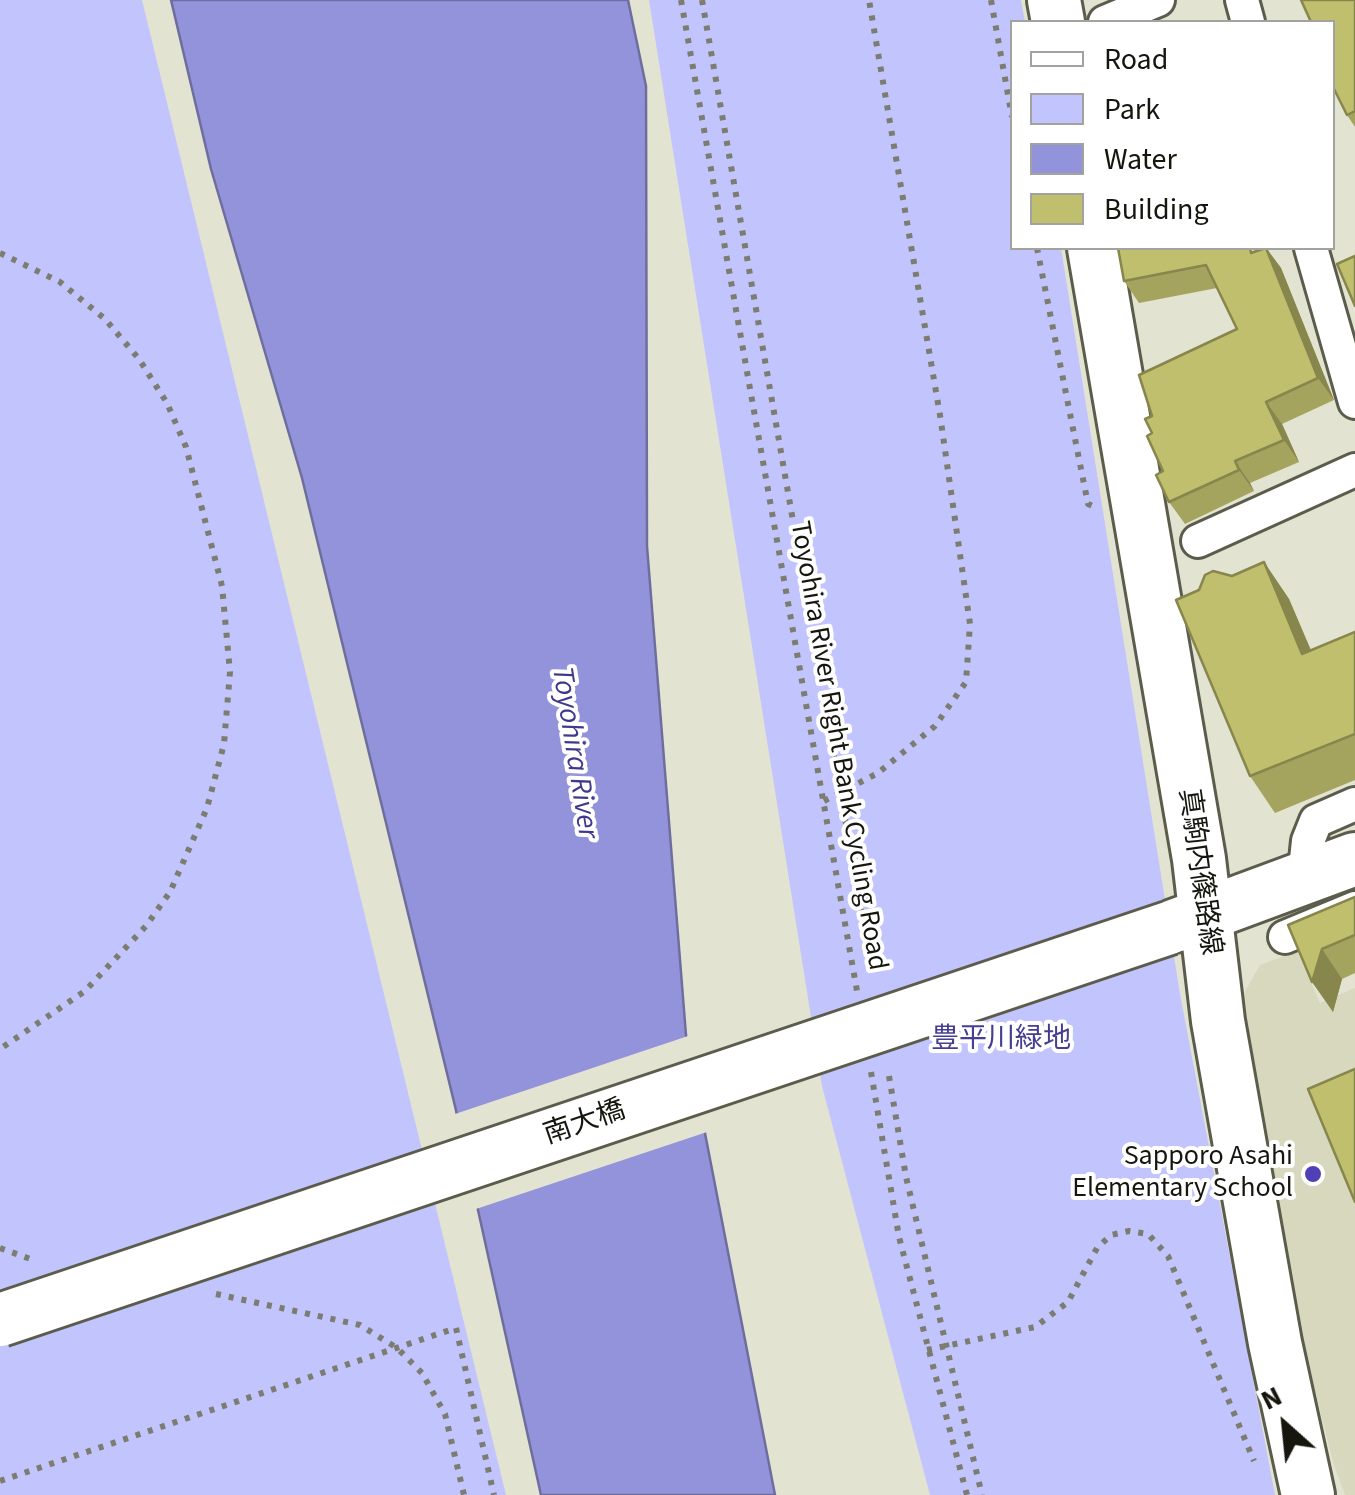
<!DOCTYPE html>
<meta charset="utf-8">
<style>
body{margin:0}
#map{position:relative;width:1355px;height:1495px;overflow:hidden;background:#e3e3d1;font-family:"Source Sans 3",sans-serif}
canvas{display:block}
.legend{position:absolute;left:1010px;top:20px;width:325px;height:230px;box-sizing:border-box;background:#fff;border:2px solid #a2a29f;margin:0;padding:12px 18px;list-style:none;font-size:30px;color:#16160f}
.legend li{display:flex;align-items:center;gap:20px;height:50px}
.legend b{width:50px;border:2px solid #a2a29f}
.north{position:absolute;left:1235px;top:1375px;width:100px;height:100px;-webkit-text-stroke:8px #fff;paint-order:stroke;rotate:333deg;font-size:28px;font-weight:700;line-height:40px;text-align:center;color:#16160f}
.north::after{content:'';display:block;margin:auto;width:35px;height:45px;background:#16160f;clip-path:polygon(50% 0,100% 100%,50% 72%,0 100%)}
</style>
<div id="map">
<canvas width="1355" height="1495"></canvas>
<ul class="legend">
<li><b style="height:12px;background:#fff"></b>Road</li>
<li><b style="height:28px;background:#c2c4fe"></b>Park</li>
<li><b style="height:28px;background:#9393db"></b>Water</li>
<li><b style="height:28px;background:#c0bf6e"></b>Building</li>
</ul>
<div class="north">N</div>
</div>
<script>
const ctx = document.querySelector('canvas').getContext('2d');
ctx.lineJoin = 'round';
function fillPath(path, color) {
  ctx.fillStyle = color;
  ctx.fill(path, 'evenodd');
}
function toPath(rows) {
  const path = new Path2D();
  for (const r of rows) {
    path.moveTo(r[0], r[1]);
    for (let i = 2; i < r.length; i += 2) path.lineTo(r[i], r[i + 1]);
  }
  return path;
}
function strokePath(path, color, width, dash) {
  ctx.strokeStyle = color;
  ctx.lineWidth = width;
  ctx.lineCap = dash ? 'butt' : 'round';
  ctx.setLineDash(dash || []);
  ctx.stroke(path);
}
function write(font, color, halo, rows, align = 'center') {
  ctx.font = font + ' "Source Sans 3","Noto Sans JP",sans-serif';
  ctx.lineWidth = 8;
  ctx.setLineDash([]);
  ctx.textBaseline = 'middle';
  ctx.strokeStyle = halo;
  ctx.fillStyle = color;
  for (const [text, x, y, turn = 0] of rows) {
    ctx.save();
    ctx.translate(x, y);
    ctx.rotate((+turn || 0) * Math.PI / 180);
    ctx.textAlign = isNaN(turn) ? turn : align;
    if (halo) ctx.strokeText(text, 0, 0);
    ctx.fillText(text, 0, 0);
    ctx.restore();
  }
}
fillPath(toPath([
 [1297,951,1320,1003,1355,988,1355,1495,1345,1495,1333,1462,1303,1343,1238,1004,1260,965]
]), '#d7d8be');
fillPath(toPath([
 [0,0,142,0,506,1495,0,1495],
 [649,0,1021,0,1025,22,1012,22,1012,248,1061,248,1180,994,1275,1495,930,1495,822,1086]
]), '#c2c4fe');
const water = toPath([
 [171,0,628,0,646,86,647,546,686,1035,775,1495,541,1495,455,1106,302,478,211,169,171,0]
]);
fillPath(water, '#9393db');
strokePath(water, '#6e6e9e', 2.5);
fillPath(toPath([
 [691,1035,710,1131,473,1210,452,1115]
]), '#e3e3d1');
const street = toPath([
 [1242,0,1248,22],
 [1105,22,1158,0],
 [1311,248,1355,402],
 [1198,541,1355,470],
 [1304,879,1308,841,1316,821,1355,804],
 [1285,937,1355,908]
]);
const primary = toPath([
 [1054,0,1058,22],
 [1094,248,1199,859,1218,1021,1275,1343,1308,1495],
 [1174,926,1355,859]
]);
strokePath(street, '#5c5c4c', 38);
strokePath(primary, '#5c5c4c', 58);
strokePath(toPath([
 [681,0,857,991],
 [702,0,869,956],
 [991,0,1012,117],
 [1037,248,1088,504,1095,507],
 [0,253,60,282,105,319,139,359,167,403,186,447,222,586,230,672,224,744,207,808,170,892,146,926,85,991,0,1049],
 [824,801,878,773,935,726,966,682,970,624,940,415,869,0],
 [871,1072,899,1237,967,1495],
 [889,1076,906,1177,982,1495],
 [0,1248,36,1261],
 [216,1294,360,1325,397,1348,422,1373,445,1414,464,1495],
 [927,1350,1035,1327,1068,1302,1097,1248,1111,1235,1129,1231,1148,1234,1168,1256,1254,1461],
 [0,1481,456,1328,494,1495]
]), '#7c7c70', 6, [5, 8]);
strokePath(street, '#fff', 32);
strokePath(primary, '#fff', 52);
const primaryBridge = toPath([
 [0,1320,1169,928]
]);
strokePath(primaryBridge, '#5c5c4c', 58, []);
strokePath(primaryBridge, '#fff', 52);
fillPath(toPath([
 [1355,0,1355,127,1347,115,1332,22],
 [1266,248,1281,268,1334,400,1282,424,1299,462,1250,483,1254,491,1185,524,1169,502,1163,471,1152,433,1152,416,1237,329,1217,288,1139,303,1124,281],
 [1264,562,1289,599,1311,651,1355,632,1355,780,1275,813,1250,776],
 [1355,897,1355,973,1342,979,1333,1012,1288,925]
]), '#a5a45f');
fillPath(toPath([
 [1266,248,1281,268,1334,400,1318,378],
 [1266,402,1282,424,1299,462,1284,440],
 [1235,461,1250,483,1254,491,1239,470],
 [1264,562,1289,599,1328,690,1302,654],
 [1322,949,1342,979,1333,1012,1312,982]
]), '#86864d');
const building = toPath([
 [1301,0,1355,0,1355,111,1347,115,1332,85,1332,22,1311,22,1301,0],
 [1118,248,1250,248,1251,253,1266,248,1318,378,1266,402,1284,440,1235,461,1239,470,1169,502,1156,475,1163,471,1147,436,1152,433,1145,419,1152,416,1139,375,1237,329,1206,265,1124,281,1118,248],
 [1355,256,1355,306,1337,264,1355,256],
 [1264,562,1302,654,1355,632,1355,734,1250,776,1176,600,1199,590,1205,575,1213,571,1232,576,1264,562],
 [1355,897,1355,935,1322,949,1312,982,1288,925,1355,897],
 [1355,1069,1355,1202,1308,1089,1355,1069]
]);
fillPath(building, '#c0bf6e');
strokePath(building, '#86864d', 2.5);
for (const [x, y, r, color] of [
 [1313,1174,10,"#5040b7"]
]) {
  const dot = new Path2D();
  dot.arc(x, y, r, 0, 2 * Math.PI);
  ctx.fillStyle = color;
  ctx.fill(dot);
  strokePath(dot, '#fff', 4);
}
write('28px', '#16160f', '#fff', [
 ["Toyohira River Right Bank Cycling Road",837,746,80],
 ["真駒内篠路線",1198,872,82],
 ["南大橋",585,1124,-19]
]);
write('28px', '#463e93', '#fff', [
 ["豊平川緑地",1001,1041]
]);
write('28px', '#16160f', '#fff', [
 ["Sapporo Asahi",1293,1158],
 ["Elementary School",1293,1190]
], 'right');
write('italic 30px', '#40388b', '#fff', [
 ["Toyohira River",573,753,81]
]);
</script>
